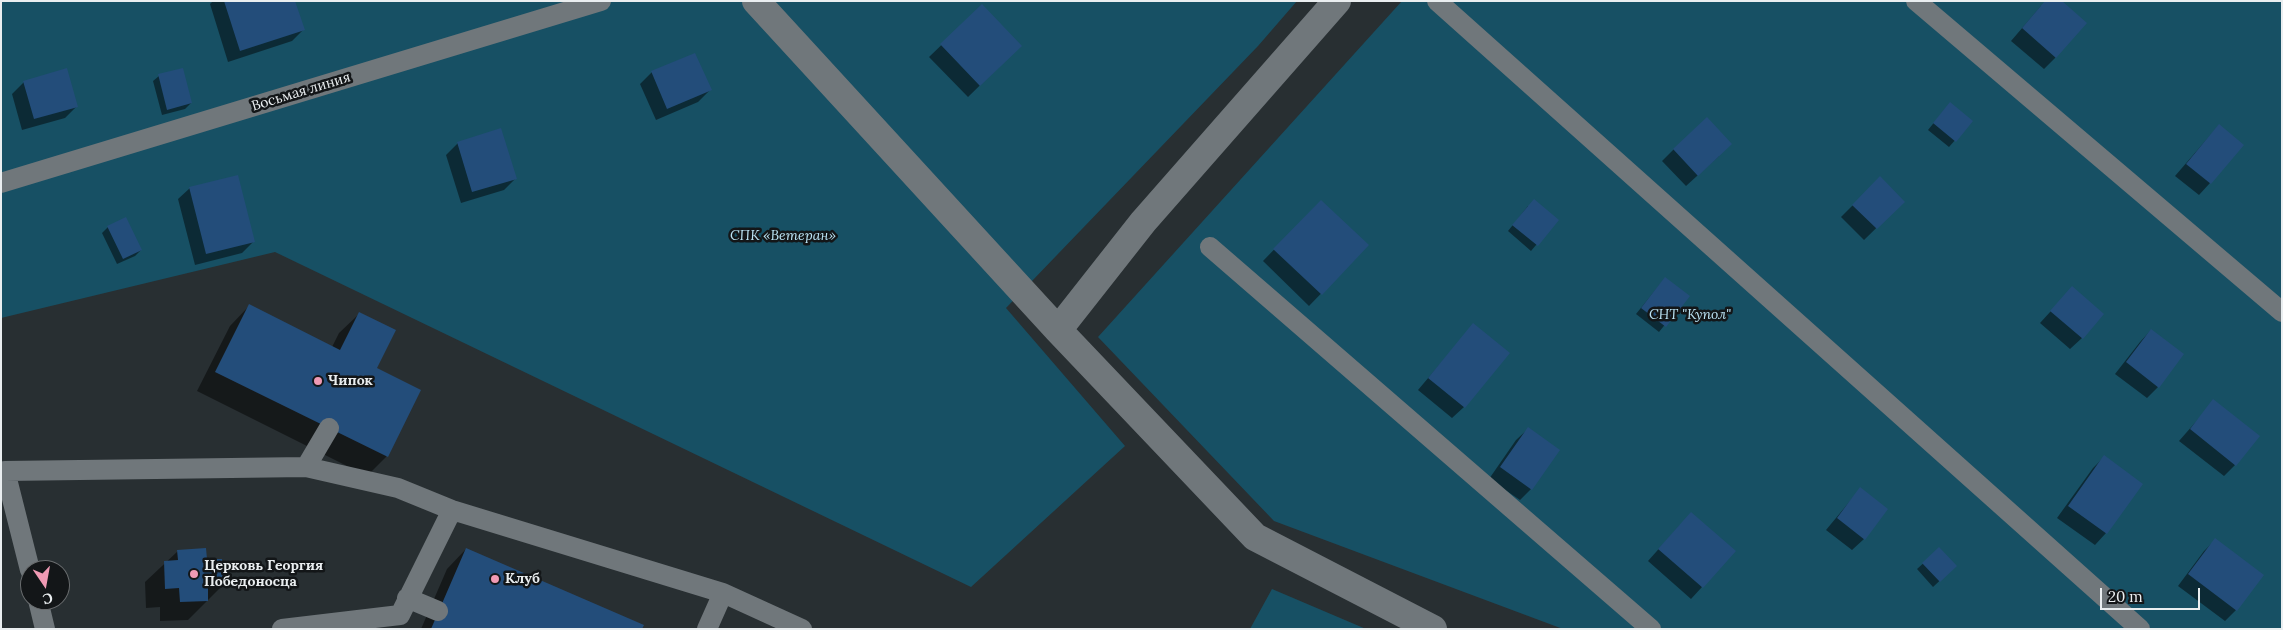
<!DOCTYPE html>
<meta charset="utf-8">
<style>
body{margin:0}
#map{position:relative;width:2283px;height:630px;overflow:hidden;background:#282f32;font-family:Lora,serif}
canvas{display:block}
.frame{position:absolute;inset:0;border:2px solid #eaeef0;pointer-events:none}
.north{position:absolute;left:20px;top:560px;width:50px;height:50px;box-sizing:border-box;background:#131618;border:1px solid #696c6e;border-radius:50%;rotate:168deg;font-size:14px;font-weight:700;line-height:20px;text-align:center;color:#eaeef0}
.north::after{content:'';display:block;margin:auto;width:18px;height:22px;background:#f09ab4;clip-path:polygon(50% 0,100% 100%,50% 72%,0 100%)}
.scale{position:absolute;left:2100px;top:588px;width:100px;height:22px;box-sizing:border-box;border:2px solid #eaeef0;border-top:0;padding-left:6px;font-size:15px;line-height:18px;white-space:nowrap;color:#eaeef0;-webkit-text-stroke:4px #131618;paint-order:stroke}
</style>
<div id="map">
<canvas width="2283" height="630"></canvas>
<div class="frame"></div>
<div class="north">С</div>
<div class="scale">20 m</div>
</div>
<script>
const ctx = document.querySelector('canvas').getContext('2d');
ctx.lineJoin = 'round';
function fillPath(path, color) {
  ctx.fillStyle = color;
  ctx.fill(path, 'evenodd');
}
function toPath(rows) {
  const path = new Path2D();
  for (const r of rows) {
    path.moveTo(r[0], r[1]);
    for (let i = 2; i < r.length; i += 2) path.lineTo(r[i], r[i + 1]);
  }
  return path;
}
function strokePath(path, color, width, dash) {
  ctx.strokeStyle = color;
  ctx.lineWidth = width;
  ctx.lineCap = dash ? 'butt' : 'round';
  ctx.setLineDash(dash || []);
  ctx.stroke(path);
}
function write(font, color, halo, rows, align = 'center') {
  ctx.font = font + ' Lora,serif';
  ctx.lineWidth = 5;
  ctx.setLineDash([]);
  ctx.textBaseline = 'middle';
  ctx.strokeStyle = halo;
  ctx.fillStyle = color;
  for (const [text, x, y, turn = 0] of rows) {
    ctx.save();
    ctx.translate(x, y);
    ctx.rotate((+turn || 0) * Math.PI / 180);
    ctx.textAlign = isNaN(turn) ? turn : align;
    if (halo) ctx.strokeText(text, 0, 0);
    ctx.fillText(text, 0, 0);
    ctx.restore();
  }
}
fillPath(toPath([
 [1,1,1297,1,1258,46,1006,308,1125,446,971,587,275,252,1,318],
 [1402,1,2282,1,2282,629,1563,629,1274,521,1098,337],
 [1272,589,1366,629,1250,629]
]), '#175064');
fillPath(toPath([
 [213,1,294,1,303,30,292,41,228,62,210,4],
 [982,6,1009,57,968,97,929,57],
 [2041,6,2056,57,2044,69,2011,41],
 [652,72,710,90,698,102,656,120,640,84],
 [159,76,191,103,185,109,162,115,153,81],
 [24,82,77,106,65,118,22,130,12,94],
 [1945,109,1972,121,1949,147,1928,130],
 [2219,125,2210,183,2199,195,2175,176],
 [458,143,515,179,504,190,461,203,446,155],
 [1674,149,1719,156,1686,186,1662,161],
 [1880,178,1903,202,1864,240,1841,217],
 [190,188,253,242,242,253,195,265,178,199],
 [1321,201,1367,246,1309,306,1263,261],
 [1528,206,1557,220,1531,251,1508,231],
 [108,227,141,250,135,256,117,264,102,233],
 [1665,278,1688,296,1659,332,1636,314],
 [2072,288,2082,338,2070,349,2040,323],
 [249,306,332,347,339,333,359,314,375,368,420,391,386,457,367,476,197,391,230,326],
 [1473,325,1464,407,1452,418,1418,390],
 [2151,330,2158,387,2147,398,2115,374,2140,342],
 [2214,401,2235,465,2224,476,2179,441],
 [1528,429,1531,489,1520,500,1489,479,1516,440],
 [2104,457,2106,533,2095,545,2057,518,2093,468],
 [1860,489,1864,539,1852,550,1826,530],
 [1680,525,1702,587,1691,599,1648,561],
 [2215,540,2236,610,2225,621,2178,586,2204,551],
 [466,549,641,629,421,629,447,569],
 [1939,549,1949,572,1933,587,1917,569],
 [178,551,205,561,222,586,188,620,160,621,160,607,146,608,145,582]
]), '#0007');
fillPath(toPath([
 [224,1,295,1,305,30,240,51],
 [2045,1,2062,1,2087,23,2056,58,2022,28],
 [982,4,1022,46,980,86,940,44],
 [695,53,712,90,667,109,651,71],
 [67,68,78,107,34,119,23,81],
 [183,68,192,103,167,110,158,74],
 [1950,102,1973,121,1956,142,1933,123],
 [1707,117,1732,144,1698,176,1673,149],
 [2219,124,2244,145,2211,184,2186,164],
 [501,128,517,179,472,192,457,142],
 [238,175,255,242,206,254,189,187],
 [1880,176,1905,202,1877,229,1852,205],
 [1534,199,1559,220,1538,246,1512,225],
 [1321,200,1369,245,1322,295,1273,249],
 [126,217,142,250,123,259,107,226],
 [1665,277,1690,296,1666,327,1641,308],
 [2072,286,2104,314,2083,339,2050,311],
 [249,304,340,350,359,312,396,330,377,368,421,390,388,457,215,372],
 [1473,323,1510,353,1465,408,1428,378],
 [2151,329,2184,354,2159,388,2126,362],
 [2213,399,2260,436,2236,466,2190,429],
 [1528,427,1560,450,1532,490,1500,467],
 [2104,455,2143,484,2107,534,2068,506],
 [1860,487,1888,509,1865,540,1837,518],
 [1691,512,1736,551,1703,588,1658,549],
 [2215,538,2264,575,2237,611,2188,574],
 [1939,547,1957,566,1940,582,1922,563],
 [206,548,207,559,222,559,223,586,208,587,208,601,180,602,179,588,165,589,164,561,178,560,177,550],
 [466,548,644,625,642,629,431,629]
]), '#234d7a');
strokePath(toPath([
 [1437,1,2140,629],
 [1916,1,2282,312],
 [1,183,601,1],
 [1210,247,1651,629],
 [306,467,329,428],
 [30,570,5,471,306,467,398,488,452,510,723,593,707,629],
 [723,593,802,629],
 [407,598,438,611],
 [38,600,45,629],
 [282,629,400,615,452,510]
]), '#70777b', 20);
strokePath(toPath([
 [756,1,1058,330,1255,537,1433,629],
 [1058,330,1143,222,1337,1]
]), '#70777b', 28);
for (const [x, y, r, color] of [
 [318,381,5,"#f09ab4"],
 [194,574,5,"#f09ab4"],
 [495,579,5,"#f09ab4"]
]) {
  const dot = new Path2D();
  dot.arc(x, y, r, 0, 2 * Math.PI);
  ctx.fillStyle = color;
  ctx.fill(dot);
  strokePath(dot, '#131618', 2);
}
write('14px', '#eaeef0', '#131618', [
 ["Восьмая линия",301,92,-17]
]);
write('italic 14px', '#bbe3f4', '#131618', [
 ["СПК «Ветеран»",783,236],
 ["СНТ \"Купол\"",1690,315]
]);
write('bold 14px', '#eaeef0', '#131618', [
 ["Чипок",328,381],
 ["Церковь Георгия",204,566],
 ["Победоносца",204,582],
 ["Клуб",505,579]
], 'left');
</script>
